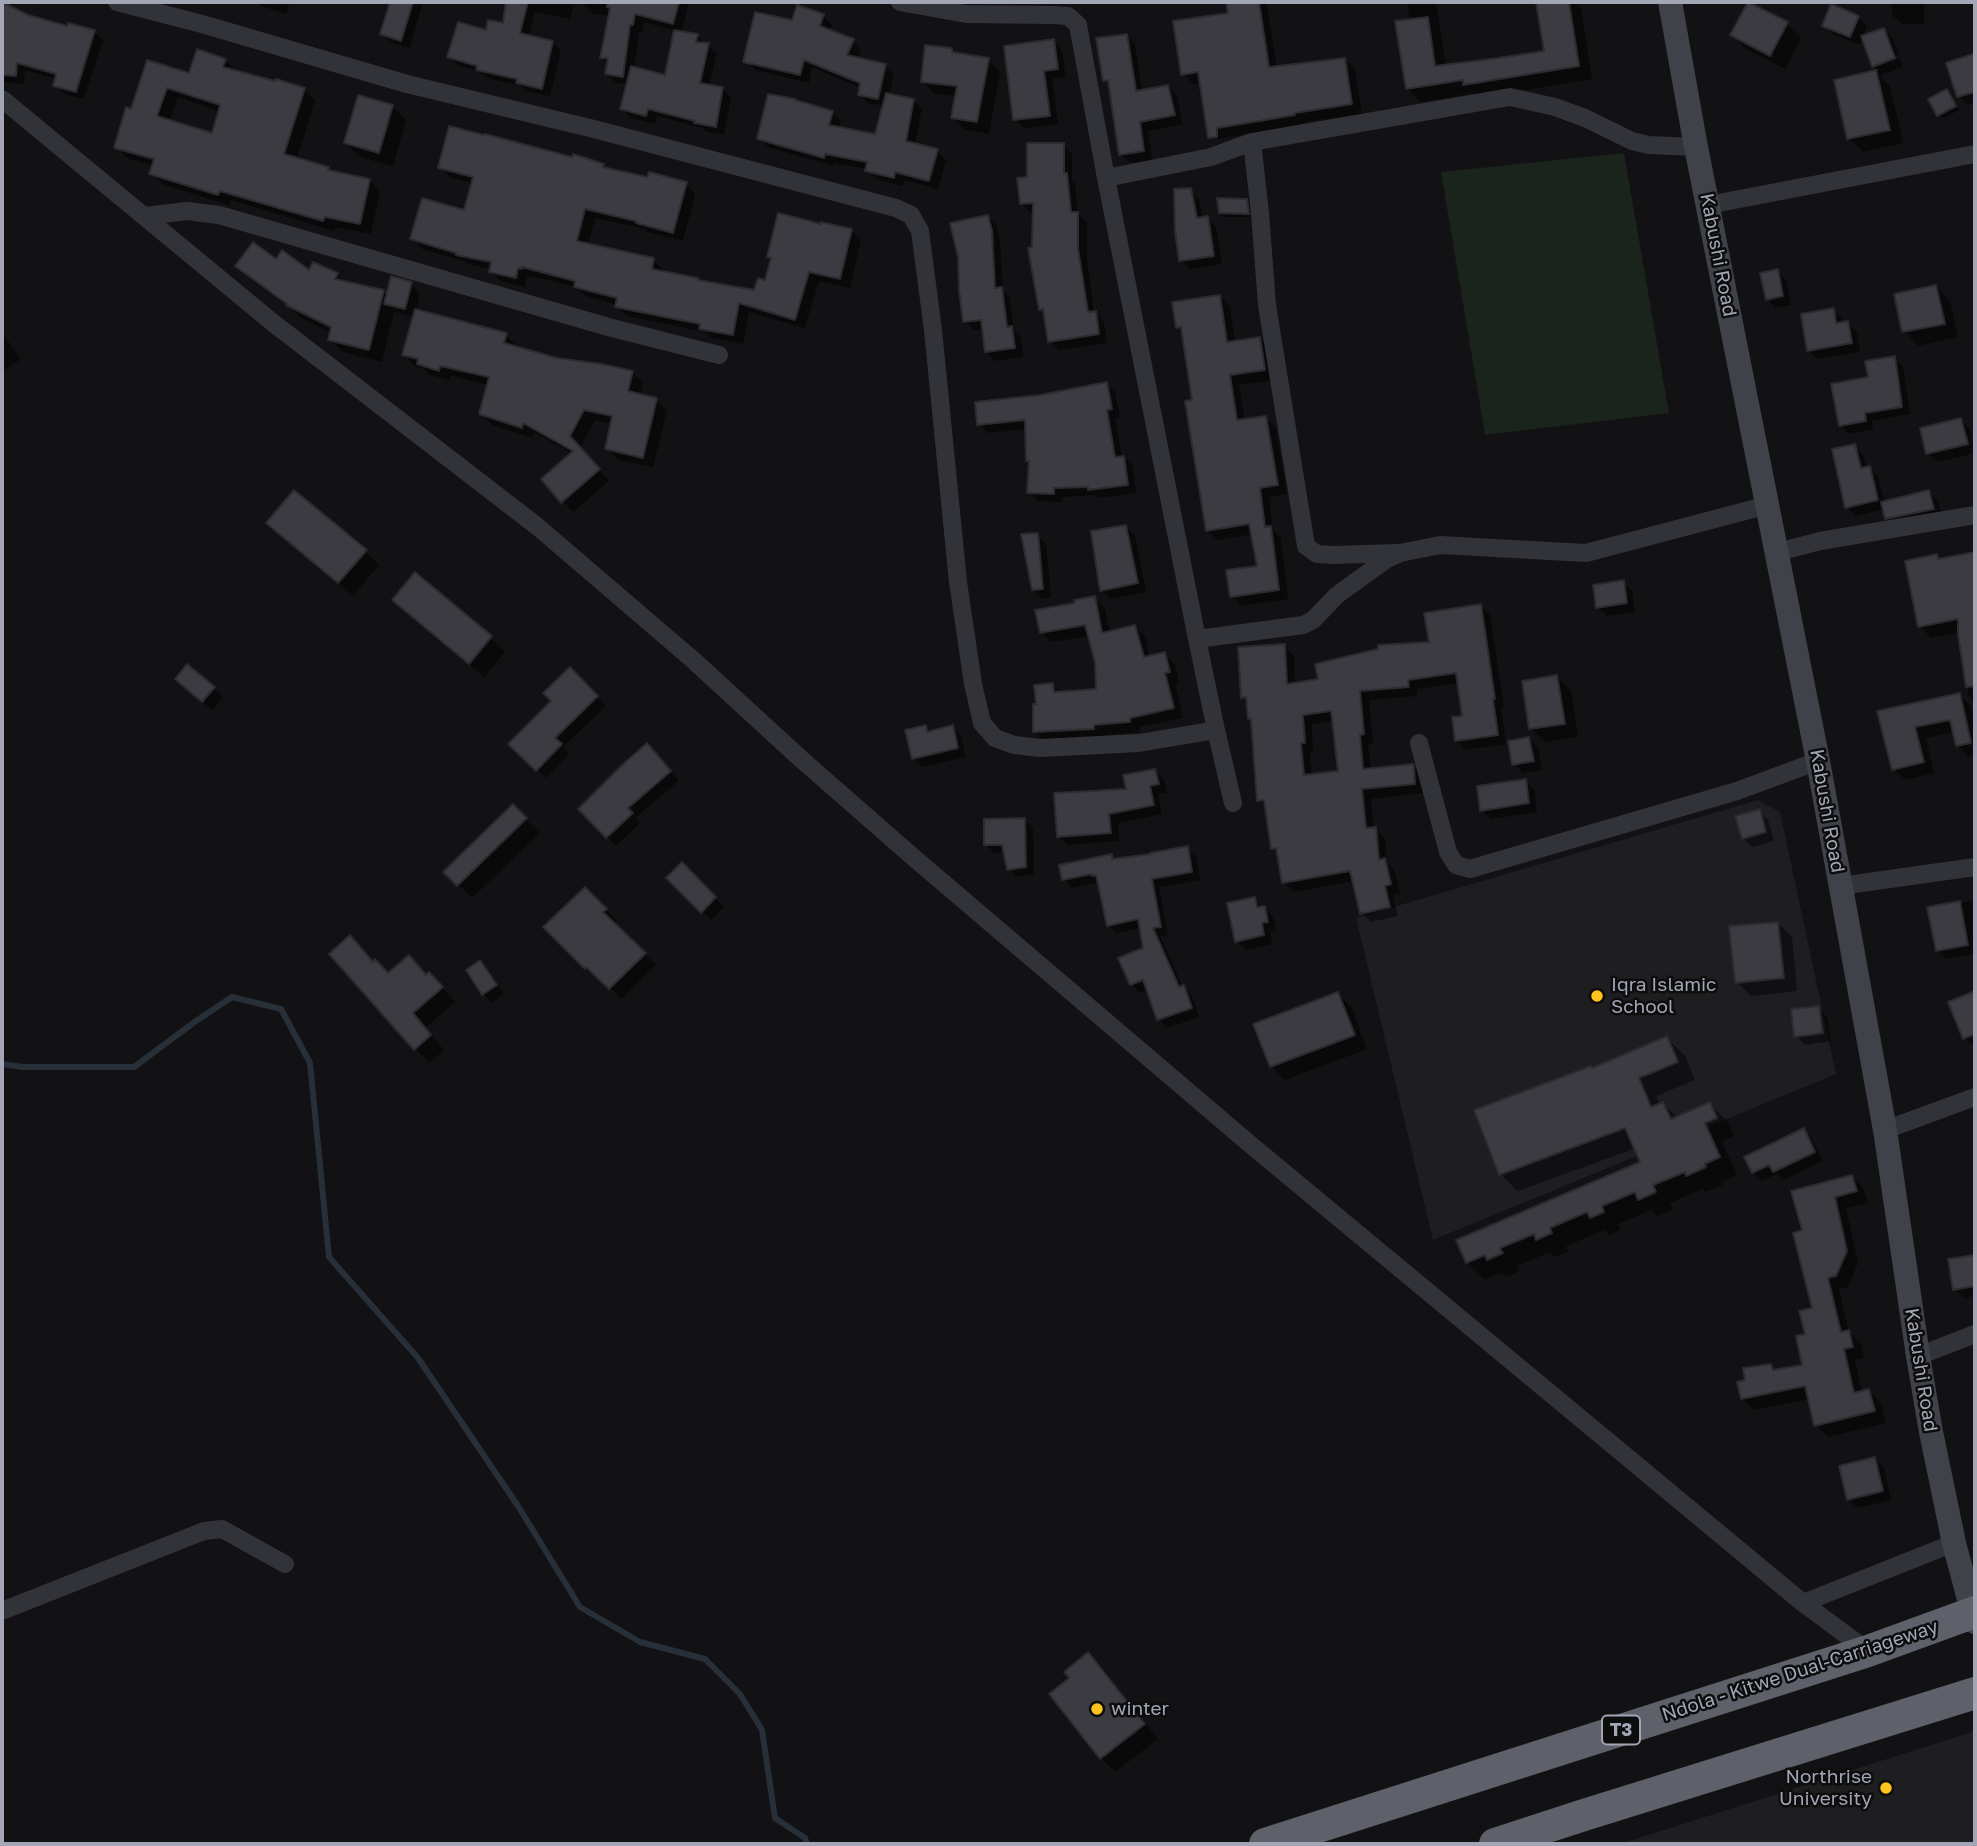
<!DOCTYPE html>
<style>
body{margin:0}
#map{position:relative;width:1977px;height:1846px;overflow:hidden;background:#121113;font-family:"Golos Text",sans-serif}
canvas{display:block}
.frame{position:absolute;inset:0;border:4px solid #a2a6b5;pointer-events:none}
</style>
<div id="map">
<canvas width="1977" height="1846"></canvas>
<div class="frame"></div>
</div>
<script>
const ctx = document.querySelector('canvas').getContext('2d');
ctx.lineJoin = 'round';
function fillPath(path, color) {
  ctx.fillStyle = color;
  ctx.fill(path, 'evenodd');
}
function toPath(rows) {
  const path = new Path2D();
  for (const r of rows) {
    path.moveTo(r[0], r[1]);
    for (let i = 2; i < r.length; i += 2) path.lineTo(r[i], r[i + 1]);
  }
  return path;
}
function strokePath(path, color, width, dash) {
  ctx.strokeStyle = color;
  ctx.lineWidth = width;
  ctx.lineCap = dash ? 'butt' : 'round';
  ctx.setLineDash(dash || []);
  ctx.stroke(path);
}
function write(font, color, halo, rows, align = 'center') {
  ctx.font = font + ' "Golos Text",sans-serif';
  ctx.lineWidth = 5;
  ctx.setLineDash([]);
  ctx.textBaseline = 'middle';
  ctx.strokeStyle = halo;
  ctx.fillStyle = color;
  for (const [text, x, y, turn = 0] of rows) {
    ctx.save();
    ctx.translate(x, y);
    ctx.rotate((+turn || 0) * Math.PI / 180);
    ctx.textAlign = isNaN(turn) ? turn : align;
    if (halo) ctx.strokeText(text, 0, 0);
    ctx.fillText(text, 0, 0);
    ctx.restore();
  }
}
fillPath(toPath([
 [1758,800,1780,812,1836,1074,1433,1240,1356,918],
 [1975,1731,1975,1844,1620,1844]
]), '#1e1d20');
fillPath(toPath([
 [1624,153,1669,413,1485,435,1441,172]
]), '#1b231d');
fillPath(toPath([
 [257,2,290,2,286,14,261,6],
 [391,2,423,2,410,48,391,42,382,34],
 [508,2,567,2,573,7,570,19,535,12,529,37,552,42,561,51,550,96,526,91,522,86,487,78,482,73,458,65,449,57,487,32,504,25],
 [584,2,689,2,681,33,697,36,717,54,709,86,722,89,731,97,724,135,705,131,702,128,657,116,655,124,631,118,622,109,628,84,616,83,607,74,609,64,602,57,610,16,593,14,584,5],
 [644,22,675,31,666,77,634,69,639,33,642,33],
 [1228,2,1264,2,1267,5,1277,68,1345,59,1355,69,1362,114,1304,122,1304,124,1218,139,1208,129,1201,83,1193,84,1183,74,1230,15],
 [1407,2,1438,2,1436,2,1446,66,1546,52,1538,2,1575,2,1581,8,1592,79,1479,98,1475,93,1421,102,1407,88,1410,21],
 [1892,2,1924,2,1924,24,1902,24,1892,15],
 [2,3,27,16,69,28,70,25,94,32,103,40,84,99,64,94,55,85,56,79,25,70,24,84,5,82,2,79],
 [1749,3,1787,24,1801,38,1785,69,1746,49,1732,35],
 [823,16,832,25,829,31,853,41,861,50,857,59,885,66,894,74,889,95,913,100,922,109,915,145,937,151,946,160,938,189,904,180,902,186,876,179,867,169,834,163,833,166,768,147,759,138,832,112,841,121,839,129,876,136,884,106,868,103,860,94,861,88,812,67,809,83,755,70,746,61,793,22],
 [1858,17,1867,26,1860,45,1833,34,1824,25],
 [1884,30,1893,39,1899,55,1876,63,1876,67,1900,58,1903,67,1880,76,1890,86,1903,143,1863,152,1849,138,1836,81,1879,71,1874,66],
 [1126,35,1135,44,1142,92,1168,87,1177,96,1183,124,1148,131,1152,160,1130,163,1121,154,1110,86,1104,80],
 [1053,41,1062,50,1066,77,1052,79,1058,124,1024,128,1015,119],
 [952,49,956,54,988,60,1000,72,989,134,965,130,953,117,957,96,935,94,923,82],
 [1972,56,1975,59,1975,103,1968,105,1959,96],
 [225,60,237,72,304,89,315,100,297,159,328,168,332,172,369,180,380,191,371,234,335,227,334,231,231,200,229,205,162,184,151,173,153,166,127,158,116,147,132,111,148,62,190,75],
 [178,97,220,112,213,135,169,122],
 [1947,91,1959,110,1943,119,1939,115],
 [392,106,406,120,393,166,360,157,346,143],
 [1063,145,1072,154,1072,181,1075,184,1078,214,1087,223,1087,259,1094,312,1104,322,1107,343,1059,350,1050,341,1045,314,1040,309,1034,248,1035,212,1031,213,1022,204,1029,178],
 [603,165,607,169,649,179,686,184,695,194,683,241,647,232,645,229,595,218,588,245,653,260,663,270,662,273,700,282,755,292,767,282,772,259,769,256,851,231,861,240,850,288,819,281,805,328,749,312,743,344,711,338,705,332,627,316,617,307,617,305,586,296,576,287,532,276,531,278,527,277,525,287,501,281,491,271,491,269,467,264,464,261,422,249,412,239,465,212,473,183,449,177,440,167],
 [1190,190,1199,199,1203,219,1207,218,1216,227,1222,264,1190,269,1181,260],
 [1224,215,1252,215,1252,217,1225,217],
 [988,217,997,226,1000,241,1003,290,1010,298,1014,331,1021,337,1023,357,995,361,986,352,984,329,974,330,965,321,960,257],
 [276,261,310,272,337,275,344,283,383,292,388,297,411,284,420,293,416,311,506,335,517,346,516,348,557,359,632,372,643,383,640,396,656,400,667,411,653,467,618,460,607,449,612,424,595,420,580,448,609,481,573,512,563,501,573,454,534,432,533,438,492,425,481,414,489,385,451,376,450,380,430,375,422,368,415,366,404,355,414,317,394,312,382,362,343,352,330,339,332,333,301,318,292,309,250,279,238,266],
 [1777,271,1786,280,1791,305,1776,308,1767,299],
 [1936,287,1950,301,1958,337,1918,346,1904,331],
 [1219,296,1230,306,1235,343,1260,339,1270,349,1274,380,1239,385,1245,421,1266,418,1276,428,1287,494,1269,497,1273,530,1281,538,1288,599,1242,606,1232,596,1259,567,1253,534,1217,540,1207,530,1194,402,1184,333,1178,327],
 [1833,310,1842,319,1843,323,1848,323,1857,332,1860,352,1817,359,1808,350],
 [2,333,21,359,2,372],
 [1894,358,1903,367,1910,414,1872,421,1873,429,1849,434,1841,425,1870,379],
 [1106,384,1115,392,1120,417,1115,418,1122,458,1124,457,1133,466,1136,493,1099,498,1096,495,1062,497,1062,502,1038,501,1029,492,1030,463,1027,460,1027,429,988,433,979,424,1040,397],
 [1961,420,1970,429,1975,453,1937,462,1928,453],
 [1854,446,1863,455,1867,469,1869,468,1878,477,1885,503,1929,492,1938,501,1942,518,1896,527,1887,518,1885,509,1856,516,1847,507],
 [268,523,365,551,379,565,353,596,282,537],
 [1126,527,1135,536,1146,592,1110,599,1101,590],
 [1037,535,1046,544,1051,597,1042,599,1033,590],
 [1975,554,1975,703,1969,697,1960,632,1931,638,1920,626,1936,556,1940,560],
 [416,575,491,638,505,652,484,677,408,614,394,600],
 [1623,582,1632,591,1635,612,1607,616,1597,607],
 [1094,598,1105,609,1110,633,1135,627,1145,637,1150,658,1165,654,1175,665,1179,682,1175,683,1183,718,1139,727,1140,732,1103,735,1103,739,1045,742,1035,732,1053,685,1061,693,1098,691,1096,661,1090,636,1051,642,1041,632,1077,605],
 [1481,606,1490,615,1504,708,1501,708,1506,744,1466,750,1457,741,1464,717,1459,683,1417,689,1417,696,1369,700,1373,743,1368,744,1371,770,1412,765,1422,775,1424,793,1371,799,1374,829,1385,838,1387,863,1394,870,1400,893,1393,895,1398,916,1371,922,1362,913,1354,881,1294,892,1284,882,1279,854,1273,848,1267,808,1259,800,1253,722,1250,719,1248,703,1243,697,1284,646,1294,656,1295,685,1321,681,1431,643],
 [1334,721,1340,773,1312,776,1310,752,1313,752,1312,724],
 [188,667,223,697,212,710,186,688],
 [570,669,606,706,563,747,569,754,546,778,511,744,553,701],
 [1557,677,1571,691,1578,737,1545,742,1531,728],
 [1959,695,1971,706,1975,728,1975,755,1969,757,1957,745,1954,732,1926,738,1934,773,1905,780,1894,769,1880,712],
 [925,727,931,733,952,727,961,736,966,757,922,767,913,758],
 [1529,739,1538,748,1542,770,1523,773,1514,764],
 [656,755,679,781,635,818,640,823,616,846,580,809],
 [1155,771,1164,780,1167,793,1158,794,1162,814,1118,823,1119,841,1068,845,1058,836,1128,790],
 [1525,781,1534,790,1537,812,1491,819,1482,810],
 [513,807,540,833,472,898,446,872],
 [1759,811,1768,820,1774,841,1752,847,1743,838],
 [1024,820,1033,828,1034,874,1017,877,1009,869,1005,852,994,853,986,844],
 [1187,848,1196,857,1200,880,1159,887,1168,935,1160,936,1183,988,1192,996,1199,1017,1167,1028,1159,1019,1148,990,1140,993,1132,984,1121,959,1145,949,1141,928,1117,933,1108,925,1099,882,1072,888,1063,879,1111,855,1117,860],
 [682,865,724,907,711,920,669,878],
 [585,889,617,921,613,924,656,965,621,999,599,977,597,979,545,927],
 [1254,899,1273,917,1276,931,1270,932,1272,944,1246,950,1237,941],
 [1975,900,1975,954,1946,959,1937,950,1929,909],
 [1778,923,1792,937,1797,991,1751,996,1737,982],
 [331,954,388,975,409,957,427,976,429,974,455,1002,425,1028,444,1050,429,1063],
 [480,963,489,972,504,994,492,1003,483,994],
 [1338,994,1352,1008,1367,1049,1285,1080,1271,1066],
 [1974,995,1975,1046,1974,1047,1965,1038],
 [1818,1007,1827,1017,1831,1041,1805,1045,1796,1036],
 [1667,1038,1685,1056,1695,1080,1656,1096,1660,1105,1663,1104,1678,1118,1710,1104,1728,1122,1734,1136,1722,1141,1737,1175,1721,1182,1723,1185,1706,1192,1702,1189,1670,1203,1673,1210,1657,1216,1651,1210,1618,1224,1621,1229,1609,1235,1604,1230,1566,1246,1569,1251,1555,1257,1550,1252,1517,1266,1519,1271,1506,1277,1502,1272,1485,1280,1467,1262,1643,1163,1636,1148,1518,1191,1500,1174,1592,1069],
 [1803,1130,1812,1139,1823,1161,1784,1180,1777,1174,1762,1181,1753,1172],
 [1852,1177,1864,1189,1868,1203,1846,1208,1858,1263,1848,1287,1839,1289,1849,1332,1861,1344,1864,1358,1855,1360,1862,1393,1869,1391,1881,1403,1886,1423,1828,1437,1816,1425,1810,1399,1754,1410,1742,1398,1747,1381,1771,1366,1776,1371,1804,1366,1807,1335,1814,1310,1805,1231],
 [1974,1257,1975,1296,1964,1298,1955,1289],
 [1875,1459,1884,1468,1891,1500,1857,1508,1848,1499],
 [1088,1655,1102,1669,1158,1739,1115,1772,1101,1758,1071,1678]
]), '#0007');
strokePath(toPath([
 [2,1064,23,1067,134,1067,196,1021,232,997,281,1009,310,1063,329,1257,418,1358,518,1506,580,1607,640,1642,705,1659,740,1694,762,1730,775,1818,805,1838,807,1844]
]), '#272f38', 6);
const building = toPath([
 [2,2,28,15,67,26,68,23,95,30,76,92,53,86,56,74,17,63,16,76,2,75,2,2],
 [390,2,413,2,401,41,380,34,390,2],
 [506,2,528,2,520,33,553,41,542,89,516,83,517,79,476,70,477,66,447,57,458,22,486,30,488,20,503,23,506,2],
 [607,2,679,2,673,24,635,14,633,25,630,25,623,77,605,74,608,58,600,58,610,8,607,7,607,2],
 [1226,2,1259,2,1269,67,1345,58,1352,104,1295,113,1295,115,1217,128,1217,137,1208,138,1198,72,1181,75,1173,21,1228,13,1226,2],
 [1536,2,1569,2,1579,66,1463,85,1463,80,1406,89,1395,21,1428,17,1435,66,1498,58,1544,51,1536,2],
 [1748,2,1788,22,1770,56,1730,35,1748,2],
 [1831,4,1859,16,1850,37,1822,26,1831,4],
 [797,5,824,14,820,26,854,39,847,55,886,64,878,99,858,95,860,83,804,60,800,75,743,62,755,12,792,20,797,5],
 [1884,28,1895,58,1872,67,1861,36,1884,28],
 [674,30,698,34,696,42,709,43,700,83,723,87,716,127,694,123,695,121,648,109,646,116,620,109,631,66,665,75,674,30],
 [1127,34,1136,91,1168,85,1175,115,1140,122,1144,151,1119,155,1108,80,1103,81,1096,38,1127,34],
 [1054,39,1058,69,1044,71,1050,116,1013,120,1004,46,1054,39],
 [925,45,952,48,952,52,989,58,977,122,951,118,957,86,921,82,925,45],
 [197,49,226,59,223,67,275,81,276,79,305,88,284,154,329,167,328,170,370,179,360,224,325,217,323,221,220,191,218,195,149,174,154,159,114,148,126,107,131,109,147,60,189,73,197,49],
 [167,88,220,105,212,133,157,116,167,88],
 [1973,54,1975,62,1975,92,1957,97,1946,63,1973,54],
 [1876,70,1890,130,1847,139,1834,80,1876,70],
 [1947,89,1956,106,1937,116,1928,99,1947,89],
 [886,93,914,99,906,141,938,149,929,181,895,172,894,178,865,171,867,162,825,154,824,158,757,139,768,94,795,99,795,100,833,111,829,125,875,134,886,93],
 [358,95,393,105,379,153,344,143,358,95],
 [449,126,484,135,485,134,572,157,573,154,604,164,603,167,647,177,649,172,687,182,673,233,636,223,636,221,585,209,577,241,654,258,652,269,698,278,698,280,754,290,758,278,765,280,771,258,767,257,778,213,821,224,821,222,852,229,840,279,809,272,795,320,739,303,733,335,699,329,700,324,615,307,617,298,574,287,575,281,522,267,522,269,518,268,516,278,489,272,491,262,456,255,456,253,410,239,422,198,464,210,473,177,438,168,449,126],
 [1027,143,1064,143,1064,173,1067,173,1071,212,1078,212,1078,249,1088,312,1096,311,1099,334,1048,342,1043,309,1039,310,1028,248,1032,247,1033,203,1020,204,1017,178,1027,177,1027,143],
 [1191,188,1197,218,1208,216,1214,256,1179,261,1175,231,1174,189,1191,188],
 [1217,198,1247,199,1249,214,1219,213,1217,198],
 [988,215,992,231,995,288,1002,287,1007,327,1012,326,1015,348,985,352,981,320,963,322,959,290,958,257,950,223,988,215],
 [253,242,276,259,282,250,309,270,313,262,338,273,335,279,384,290,369,350,328,340,331,327,286,305,287,304,235,266,253,242],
 [1778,269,1783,296,1766,300,1760,273,1778,269],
 [391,276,412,282,405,309,384,304,391,276],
 [1936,285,1945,324,1902,332,1894,294,1936,285],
 [1220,295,1227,342,1260,337,1265,370,1230,375,1237,420,1266,416,1278,485,1260,488,1265,527,1271,526,1279,590,1230,597,1226,570,1257,566,1249,524,1206,531,1185,401,1192,400,1181,327,1176,328,1172,302,1220,295],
 [1834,308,1836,323,1848,321,1852,343,1807,351,1801,314,1834,308],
 [415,309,507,333,504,343,557,358,602,364,633,371,628,391,657,398,643,458,605,449,612,416,584,410,570,436,600,469,561,503,541,479,573,451,523,423,522,428,479,414,489,377,440,366,439,371,417,364,418,359,402,355,415,309],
 [1895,356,1902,407,1865,413,1866,421,1839,426,1831,384,1868,377,1865,361,1895,356],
 [1107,382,1112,409,1107,410,1115,457,1124,456,1128,485,1088,490,1088,487,1054,488,1054,494,1027,493,1029,461,1026,461,1025,420,977,425,975,402,1040,395,1107,382],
 [1961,418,1968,444,1926,454,1920,428,1961,418],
 [1855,444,1861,468,1870,466,1878,500,1845,508,1832,449,1855,444],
 [294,490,367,550,338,583,266,523,294,490],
 [1929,490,1934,509,1885,519,1881,502,1929,490],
 [1126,525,1138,583,1100,591,1091,531,1126,525],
 [1038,533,1043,589,1032,590,1021,534,1038,533],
 [1975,552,1975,686,1966,687,1958,634,1958,619,1918,627,1905,561,1937,554,1938,559,1975,552],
 [415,572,492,636,469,664,392,600,415,572],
 [1624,580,1627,603,1596,608,1593,585,1624,580],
 [1095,596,1102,633,1135,625,1144,657,1165,652,1170,672,1165,673,1174,708,1130,718,1130,722,1094,725,1094,729,1033,732,1033,704,1036,704,1034,685,1053,683,1054,692,1096,689,1095,662,1085,625,1040,633,1035,610,1075,603,1074,600,1095,596],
 [1481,604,1495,699,1493,699,1498,735,1455,741,1452,717,1462,716,1456,673,1408,680,1409,687,1360,691,1364,734,1360,735,1363,769,1413,764,1414,767,1415,784,1362,789,1366,828,1376,827,1379,860,1385,858,1391,884,1385,886,1390,907,1360,914,1350,871,1282,883,1276,848,1271,849,1264,800,1257,801,1251,719,1248,719,1246,697,1241,698,1238,647,1285,644,1287,684,1318,679,1315,664,1378,649,1378,645,1429,642,1424,613,1481,604],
 [1331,711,1338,771,1304,775,1301,743,1305,743,1303,715,1331,711],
 [187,664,215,687,202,702,175,679,187,664],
 [570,667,598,696,555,738,562,744,536,771,508,744,551,701,543,693,570,667],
 [1557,675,1565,724,1529,729,1522,681,1557,675],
 [1960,693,1971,743,1956,746,1950,720,1915,727,1924,762,1892,770,1877,711,1960,693],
 [926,725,927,732,953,725,958,748,912,759,905,730,926,725],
 [1529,737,1534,761,1512,765,1508,741,1529,737],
 [647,743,671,771,628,808,633,813,606,838,578,809,620,767,647,743],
 [1155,769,1159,784,1150,786,1154,805,1109,814,1111,833,1057,837,1054,793,1126,789,1123,775,1155,769],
 [1526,779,1529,803,1480,811,1477,786,1526,779],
 [513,804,527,818,457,886,443,872,513,804],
 [1760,809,1766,832,1742,839,1735,816,1760,809],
 [1025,818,1026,867,1007,870,1002,845,984,845,984,819,1025,818],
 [1188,846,1192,872,1152,879,1161,927,1153,928,1179,987,1184,985,1192,1008,1157,1020,1143,980,1130,985,1118,958,1143,948,1138,919,1107,926,1096,875,1092,876,1092,874,1062,880,1059,865,1112,854,1112,859,1151,854,1150,853,1188,846],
 [682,862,716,897,701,913,666,878,682,862],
 [585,887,607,909,603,912,646,953,609,989,586,967,585,969,543,927,585,887],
 [1255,897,1257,907,1265,906,1268,922,1262,923,1264,935,1235,942,1227,903,1255,897],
 [1960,901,1968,945,1936,951,1927,907,1960,901],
 [1778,922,1784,978,1735,983,1729,926,1778,922],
 [350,935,373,962,375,959,388,973,409,955,426,975,429,972,443,987,413,1013,431,1035,414,1050,329,954,350,935],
 [480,960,497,985,482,995,466,970,480,960],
 [1975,991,1975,1034,1963,1039,1948,1002,1975,991],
 [1338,992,1355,1035,1270,1067,1253,1024,1338,992],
 [1819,1006,1823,1033,1794,1037,1791,1009,1819,1006],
 [1667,1036,1678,1062,1639,1078,1651,1107,1663,1102,1671,1119,1710,1102,1717,1118,1705,1123,1720,1157,1705,1164,1706,1167,1686,1176,1685,1172,1653,1185,1656,1192,1638,1200,1635,1192,1602,1206,1604,1212,1590,1218,1587,1212,1550,1228,1552,1233,1536,1240,1534,1234,1500,1248,1503,1253,1487,1260,1485,1255,1466,1263,1456,1240,1640,1162,1625,1128,1499,1175,1474,1110,1591,1066,1592,1068,1667,1036],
 [1804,1128,1815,1152,1773,1172,1769,1165,1752,1173,1744,1157,1804,1128],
 [1852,1175,1857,1191,1835,1197,1847,1251,1836,1276,1828,1278,1841,1332,1849,1330,1853,1347,1844,1349,1854,1393,1869,1389,1875,1411,1814,1426,1805,1386,1741,1399,1737,1382,1745,1380,1743,1368,1771,1364,1773,1370,1802,1365,1796,1336,1805,1334,1799,1311,1812,1308,1793,1233,1802,1230,1791,1191,1852,1175],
 [1975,1255,1975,1286,1953,1290,1948,1259,1975,1255],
 [1875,1457,1883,1491,1847,1500,1839,1466,1875,1457],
 [1088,1652,1145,1724,1100,1759,1049,1694,1069,1678,1064,1672,1088,1652]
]);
fillPath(building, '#3c3b41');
strokePath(building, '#2c2b30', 2);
strokePath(toPath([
 [117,2,202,24,407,84,594,129,896,208,911,215,920,231,933,330,958,582,973,684,982,723,995,738,1014,745,1041,748,1139,743,1216,730],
 [900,2,966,14,1053,15,1068,16,1078,25,1106,178,1197,639,1216,730,1233,803],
 [2,99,272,322,538,527,692,659,801,759,913,857,1251,1145,1803,1603,1868,1651],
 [1252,142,1260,213,1267,305,1306,546,1317,554,1334,555,1396,553],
 [1106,178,1211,157,1252,142,1510,97,1555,107,1585,118,1632,141,1649,145,1696,147],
 [1708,205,1975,154],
 [145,216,187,211,219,215,612,328,719,355],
 [1778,552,1820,541,1975,515],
 [1197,639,1303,625,1313,620,1337,595,1387,559,1400,553,1440,545,1586,553,1768,505],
 [1419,743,1448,852,1456,865,1470,869,1737,791,1818,761],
 [1840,886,1975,867],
 [1885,1130,1975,1097],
 [1918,1356,1975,1334],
 [1803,1603,1954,1543],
 [2,1611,204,1531,222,1529,285,1564]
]), '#323339', 18);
strokePath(toPath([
 [1670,2,1696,147,1818,761,1885,1130,1918,1356,1931,1432,1954,1543,1975,1622]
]), '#404249', 24);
strokePath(toPath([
 [1265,1844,1868,1651,1975,1612],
 [1495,1844,1584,1815,1975,1693]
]), '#5e606a', 32);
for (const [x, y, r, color] of [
 [1597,996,7,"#ffc31e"],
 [1097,1709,7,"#ffc31e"],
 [1886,1788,7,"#ffc31e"]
]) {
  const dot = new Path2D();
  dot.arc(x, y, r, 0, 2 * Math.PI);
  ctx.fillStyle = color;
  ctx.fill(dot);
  strokePath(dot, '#0d0d0e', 2.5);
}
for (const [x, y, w] of [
 [1621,1730,38]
]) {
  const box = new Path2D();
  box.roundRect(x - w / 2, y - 14.5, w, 29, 5);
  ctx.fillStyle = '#0d0d0e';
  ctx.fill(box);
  strokePath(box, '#a2a6b5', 2);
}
write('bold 18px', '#a2a6b5', null, [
 ["T3",1621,1730]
]);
write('19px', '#a2a6b5', '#0d0d0e', [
 ["Kabushi Road",1718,255,79],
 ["Kabushi Road",1827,811,80],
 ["Kabushi Road",1921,1370,81],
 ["Ndola - Kitwe Dual-Carriageway",1800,1671,-18]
]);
write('19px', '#a2a6b5', '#0d0d0e', [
 ["Iqra Islamic",1611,985],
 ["School",1611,1007],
 ["winter",1111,1709],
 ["Northrise",1872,1777,"right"],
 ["University",1872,1799,"right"]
], 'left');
</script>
